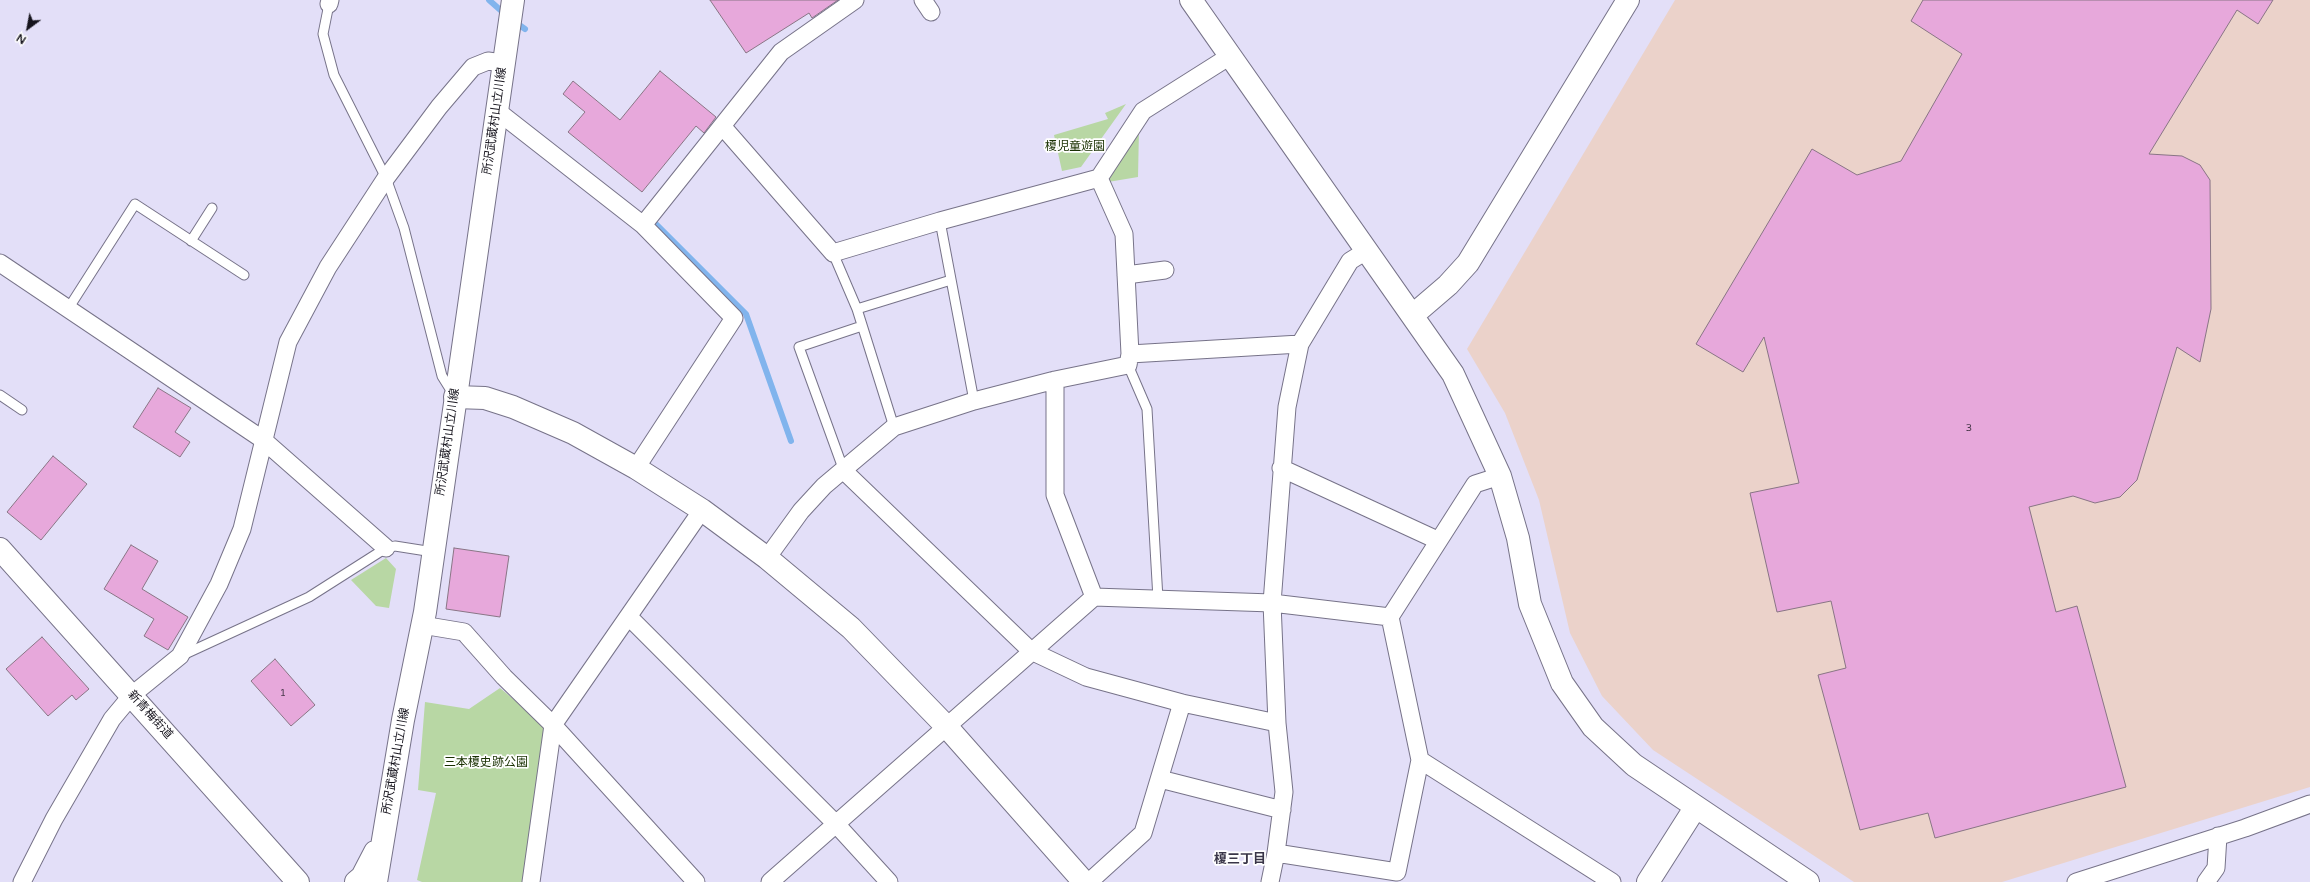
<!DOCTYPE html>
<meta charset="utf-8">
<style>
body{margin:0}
#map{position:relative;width:2310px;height:882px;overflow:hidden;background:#e3dff8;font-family:"Varela Round",sans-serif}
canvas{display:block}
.north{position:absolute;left:8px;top:8px;width:40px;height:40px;-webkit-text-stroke:3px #fff;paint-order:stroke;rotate:212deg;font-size:11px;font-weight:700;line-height:16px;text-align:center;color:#16141d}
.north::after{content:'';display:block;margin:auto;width:14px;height:18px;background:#16141d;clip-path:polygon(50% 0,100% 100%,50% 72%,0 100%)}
</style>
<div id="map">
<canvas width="2310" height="882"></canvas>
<div class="north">N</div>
</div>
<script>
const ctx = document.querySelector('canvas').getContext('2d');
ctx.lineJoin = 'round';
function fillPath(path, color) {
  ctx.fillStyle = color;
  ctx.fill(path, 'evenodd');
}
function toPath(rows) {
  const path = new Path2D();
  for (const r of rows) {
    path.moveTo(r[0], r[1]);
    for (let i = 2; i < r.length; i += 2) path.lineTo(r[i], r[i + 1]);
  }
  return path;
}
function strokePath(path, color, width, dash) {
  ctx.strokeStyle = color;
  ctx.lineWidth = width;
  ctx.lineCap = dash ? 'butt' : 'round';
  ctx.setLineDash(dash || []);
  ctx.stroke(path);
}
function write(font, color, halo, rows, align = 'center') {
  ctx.font = font + ' "Varela Round","Noto Sans JP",sans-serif';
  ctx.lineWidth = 3.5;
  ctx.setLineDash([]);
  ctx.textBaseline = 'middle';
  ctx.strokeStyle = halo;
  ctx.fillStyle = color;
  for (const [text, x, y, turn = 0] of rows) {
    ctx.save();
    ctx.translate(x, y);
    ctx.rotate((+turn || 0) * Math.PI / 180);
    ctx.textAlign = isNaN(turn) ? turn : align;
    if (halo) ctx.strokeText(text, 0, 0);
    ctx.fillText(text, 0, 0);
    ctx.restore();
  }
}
fillPath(toPath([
 [1675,0,2310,0,2310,787,2002,882,1854,882,1653,750,1602,696,1570,633,1539,500,1505,413,1467,349]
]), '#ebd2ca');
fillPath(toPath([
 [1126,104,1081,167,1062,171,1054,135,1108,119,1105,113],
 [1139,129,1138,177,1108,182,1112,171],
 [386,558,396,569,389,608,376,606,351,580],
 [500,688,546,726,526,882,422,882,417,880,436,793,418,790,425,702,469,709]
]), '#b8d7a4');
strokePath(toPath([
 [489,0,506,15],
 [515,22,525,29],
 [657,225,746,314,791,441]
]), '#81b4ed', 6);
const building = toPath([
 [710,0,838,0,812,18,809,13,746,53,710,0],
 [1923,0,2273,0,2258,24,2237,10,2149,154,2182,156,2200,165,2210,180,2211,309,2200,362,2177,347,2137,480,2120,497,2095,503,2073,496,2029,507,2056,612,2077,606,2126,787,1935,838,1928,813,1860,830,1818,675,1846,668,1831,601,1777,612,1750,493,1799,483,1764,337,1743,372,1696,344,1812,149,1857,175,1901,161,1962,54,1911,21,1923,0],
 [660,71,716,117,704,133,696,126,642,192,568,132,585,112,563,94,573,81,620,120,660,71],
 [158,388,191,408,175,432,190,442,180,457,133,427,158,388],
 [53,456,87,484,41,540,7,512,53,456],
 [131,545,158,561,142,589,188,617,168,650,144,636,154,619,104,589,131,545],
 [454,548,509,556,500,617,446,609,454,548],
 [42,637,89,689,76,700,72,695,48,716,6,669,42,637],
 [275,659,315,705,291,726,251,681,275,659]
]);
fillPath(building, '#e7a8db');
strokePath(building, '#897585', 1);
const lane = toPath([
 [329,4,323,34,334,75,386,178,404,228,442,376,452,392],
 [940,221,974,401],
 [191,241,212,208],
 [833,253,857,309,894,427],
 [68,309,135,204,244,275],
 [857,309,951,280],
 [1128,365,1147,409,1158,599],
 [0,395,22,410],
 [844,471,799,347,862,326],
 [183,655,309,597,386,548,395,546,433,552]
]);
const street = toPath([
 [923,0,931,12],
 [329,4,330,0],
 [496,110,643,225,734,318,636,468],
 [723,127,833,253,940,221,1099,178,1143,111,1230,56],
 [1099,178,1124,234,1130,354],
 [643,225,781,52,855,0],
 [0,263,262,439,386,548],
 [1126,275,1165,270],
 [1055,380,1055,495,1094,597],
 [1281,468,1437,540],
 [844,471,1031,651,1086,677,1182,703,1277,723],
 [767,558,801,511,824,486,894,427,974,401,1055,380,1128,365,1130,354,1300,344],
 [629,617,836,824,889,882],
 [422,625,464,632,504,677,553,725,696,882],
 [1420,760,1612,882],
 [1160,779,1282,810],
 [1276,853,1397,872,1420,760,1390,617],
 [22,882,54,819,112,719,132,695,180,656,219,584,242,529,288,342,328,267,386,178,439,107,473,67,488,61,503,63],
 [531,882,553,725,702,510],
 [770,882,1094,597,1272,603,1390,617,1475,484,1500,476],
 [1089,882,1143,833,1182,703],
 [1270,882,1276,853,1284,792,1277,723,1272,603,1287,407,1300,344,1350,261,1366,251],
 [2076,882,2245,828,2310,804],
 [2206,882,2216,868,2218,836]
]);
const secondary = toPath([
 [1191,0,1453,374,1500,476,1518,538,1530,604,1562,683,1593,727,1634,765,1808,882],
 [1413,315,1448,285,1468,263,1628,0],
 [455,397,485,398,513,407,573,433,636,468,702,510,767,558,851,628,946,726,1084,882],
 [1648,882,1695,808]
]);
const primary = toPath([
 [0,549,298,882],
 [356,882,362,877,375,852],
 [376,882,403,720,425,612,513,0]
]);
strokePath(lane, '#777389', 11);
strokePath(street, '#777389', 19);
strokePath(secondary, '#777389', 24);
strokePath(primary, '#777389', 24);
strokePath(lane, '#fff', 9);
strokePath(street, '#fff', 17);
strokePath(secondary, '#fff', 22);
strokePath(primary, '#fff', 22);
write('10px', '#4a394c', null, [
 ["3",1969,428],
 ["1",283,693]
]);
write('12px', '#16141d', '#fff', [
 ["所沢武蔵村山立川線",495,121,-82],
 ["所沢武蔵村山立川線",448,442,-82],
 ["新青梅街道",150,715,48],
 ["所沢武蔵村山立川線",396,761,-80]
]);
write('12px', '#193102', '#fff', [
 ["榎児童遊園",1075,147],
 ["三本榎史跡公園",486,763]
]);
write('bold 13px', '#393548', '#fff', [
 ["榎三丁目",1240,860]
]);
</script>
